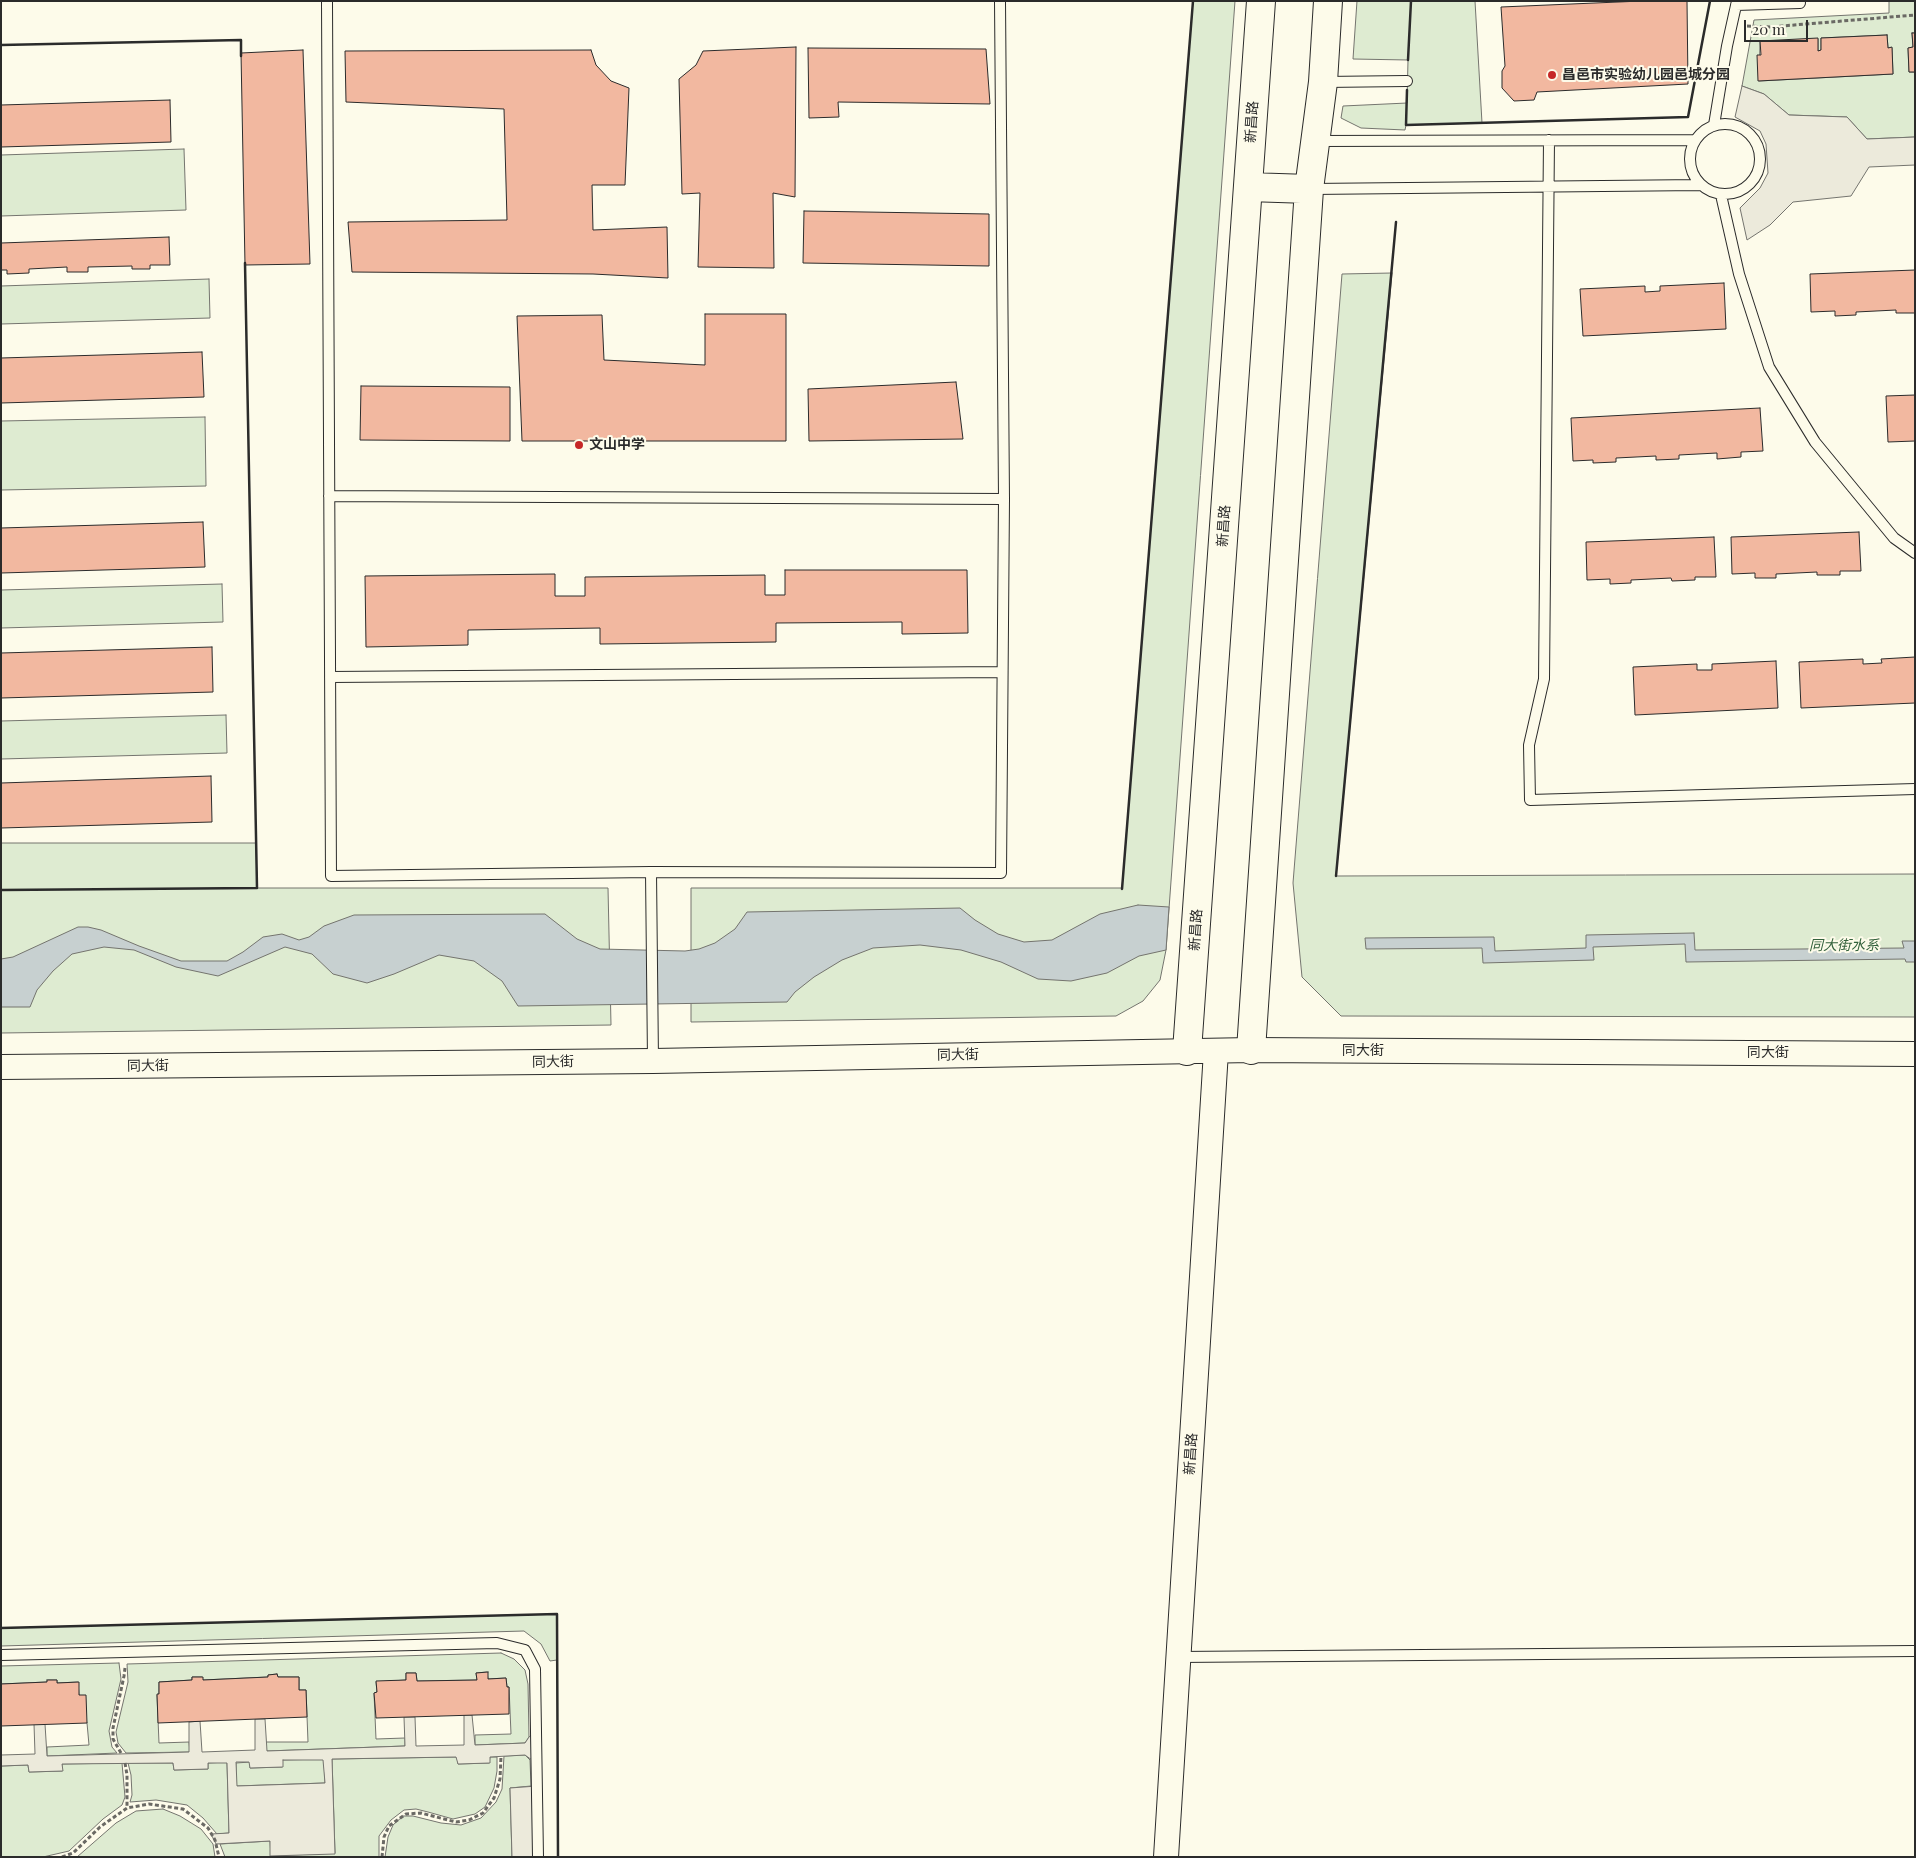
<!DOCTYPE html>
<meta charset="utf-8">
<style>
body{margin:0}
#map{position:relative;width:1916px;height:1858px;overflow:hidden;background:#fdfbea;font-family:"Playfair Display",serif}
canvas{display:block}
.frame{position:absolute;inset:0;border:2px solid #2b2b2b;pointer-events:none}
.scale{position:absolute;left:1744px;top:20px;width:64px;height:22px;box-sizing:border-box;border:2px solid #2b2b2b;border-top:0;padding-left:6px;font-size:15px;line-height:18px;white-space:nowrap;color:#2b2b2b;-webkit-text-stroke:4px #fdfbea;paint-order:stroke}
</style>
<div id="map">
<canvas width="1916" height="1858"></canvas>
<div class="frame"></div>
<div class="scale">20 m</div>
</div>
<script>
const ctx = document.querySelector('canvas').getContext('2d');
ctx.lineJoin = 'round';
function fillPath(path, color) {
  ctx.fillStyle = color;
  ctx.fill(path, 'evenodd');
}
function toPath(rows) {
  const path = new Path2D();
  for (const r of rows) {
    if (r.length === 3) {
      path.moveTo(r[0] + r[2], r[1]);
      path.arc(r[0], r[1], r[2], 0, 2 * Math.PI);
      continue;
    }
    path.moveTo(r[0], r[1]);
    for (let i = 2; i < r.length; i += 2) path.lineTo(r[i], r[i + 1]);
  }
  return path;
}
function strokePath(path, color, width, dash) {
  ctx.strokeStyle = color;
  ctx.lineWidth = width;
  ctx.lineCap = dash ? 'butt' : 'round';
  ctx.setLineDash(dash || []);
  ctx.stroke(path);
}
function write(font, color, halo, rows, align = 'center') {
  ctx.font = font + ' "Playfair Display","Noto Sans SC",serif';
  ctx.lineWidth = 4;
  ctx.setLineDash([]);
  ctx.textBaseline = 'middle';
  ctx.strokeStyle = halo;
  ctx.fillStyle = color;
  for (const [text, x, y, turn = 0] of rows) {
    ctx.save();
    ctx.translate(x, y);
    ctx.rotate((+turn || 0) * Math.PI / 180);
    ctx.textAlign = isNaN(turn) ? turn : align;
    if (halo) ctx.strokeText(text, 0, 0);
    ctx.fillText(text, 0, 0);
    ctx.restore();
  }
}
const green = toPath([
 [1193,1,1235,1,1166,950,1160,980,1143,1001,1116,1016,691,1022,691,888,1122,888,1193,1],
 [1357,1,1475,1,1482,123,1406,125,1405,130,1361,128,1341,118,1343,106,1407,103,1408,60,1353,59,1357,1],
 [1889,1,1915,1,1915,33,1912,33,1913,47,1908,48,1909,72,1915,72,1915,137,1867,139,1847,117,1789,115,1764,94,1742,86,1754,20,1889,13,1889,1],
 [1887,35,1888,48,1892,48,1893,74,1759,81,1760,42,1818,39,1818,51,1821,50,1821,38,1887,35],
 [184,149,186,210,1,216,1,155,184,149],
 [1392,273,1336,876,1915,874,1915,1017,1341,1016,1302,977,1293,883,1342,274,1392,273],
 [209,279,210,318,1,324,1,286,209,279],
 [205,417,206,486,1,490,1,421,205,417],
 [222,584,223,622,1,628,1,590,222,584],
 [226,715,227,753,1,759,1,721,226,715],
 [1,843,256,843,257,888,608,888,611,1025,1,1033,1,843],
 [557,1614,557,1660,550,1661,541,1644,524,1631,1,1646,1,1628,557,1614],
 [501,1653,514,1659,525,1670,528,1684,529,1737,525,1743,475,1745,475,1735,511,1734,509,1687,507,1687,506,1678,488,1679,487,1672,476,1673,477,1680,417,1681,416,1673,406,1673,406,1680,376,1682,377,1692,374,1693,376,1739,405,1738,405,1746,267,1751,264,1742,308,1742,306,1690,299,1690,299,1677,278,1677,277,1674,268,1675,268,1677,203,1680,202,1677,192,1677,192,1680,159,1682,159,1694,157,1695,159,1743,189,1742,190,1752,126,1753,118,1743,116,1732,128,1682,127,1664,501,1653],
 [119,1663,121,1679,109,1731,112,1747,117,1753,47,1756,47,1747,89,1745,87,1723,79,1695,78,1682,57,1683,57,1680,48,1680,47,1682,1,1684,1,1666,119,1663],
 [525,1755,530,1760,531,1786,510,1788,512,1857,385,1857,388,1837,393,1825,403,1816,413,1816,441,1823,461,1825,481,1818,496,1802,502,1789,504,1756,525,1755],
 [457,1757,458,1764,489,1763,490,1757,497,1757,497,1771,494,1788,485,1807,475,1814,453,1819,428,1812,416,1809,404,1810,391,1820,379,1836,379,1857,225,1857,220,1844,270,1841,271,1856,335,1853,332,1759,457,1757],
 [324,1759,325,1783,236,1786,236,1763,250,1762,250,1768,282,1767,282,1760,324,1759],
 [227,1762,229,1833,217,1834,203,1818,187,1805,156,1800,130,1802,132,1795,131,1775,128,1763,173,1763,174,1770,208,1769,208,1763,227,1762],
 [122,1763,125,1797,122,1805,103,1819,69,1851,43,1857,1,1857,1,1766,28,1765,29,1772,62,1771,62,1764,122,1763],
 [163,1809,180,1816,201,1829,213,1844,215,1857,77,1857,116,1823,136,1811,163,1809]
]);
fillPath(green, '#deebd1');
strokePath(green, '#74746e', 1);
const parking = toPath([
 [1742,86,1764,94,1789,115,1847,117,1867,139,1915,137,1915,165,1869,167,1851,196,1793,202,1770,225,1747,240,1740,208,1760,188,1768,173,1766,144,1760,131,1735,117,1742,86],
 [464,1715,472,1715,475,1745,525,1743,529,1737,536,1731,536,1763,525,1755,490,1757,490,1763,458,1764,456,1757,332,1759,335,1854,270,1856,270,1841,216,1844,211,1834,229,1833,227,1763,208,1763,208,1769,174,1770,173,1763,62,1764,63,1771,29,1772,28,1765,1,1766,1,1755,35,1754,34,1724,45,1724,47,1756,189,1752,189,1722,200,1721,202,1752,255,1750,255,1719,265,1719,267,1751,405,1746,404,1717,415,1717,416,1746,464,1745,464,1715],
 [283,1760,323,1760,325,1783,237,1786,236,1762,249,1762,250,1768,283,1767,283,1760],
 [537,1786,538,1857,512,1857,510,1788,537,1786]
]);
fillPath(parking, '#eceadb');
strokePath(parking, '#74746e', 1);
const water = toPath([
 [1138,905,1169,907,1166,950,1139,956,1107,973,1071,981,1038,979,1001,962,961,950,920,945,873,948,842,960,814,977,795,992,787,1002,518,1006,502,981,474,961,439,955,394,974,367,983,333,974,312,954,285,947,218,976,176,967,134,950,104,947,72,954,53,971,37,990,30,1007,1,1007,1,959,13,957,78,927,88,927,101,930,139,946,181,961,227,961,243,952,263,937,282,934,299,940,309,937,324,926,354,915,545,914,577,939,600,949,685,951,699,949,715,943,735,929,747,912,960,908,975,920,998,934,1024,942,1052,940,1100,914,1138,905],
 [1694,933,1695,950,1904,948,1902,941,1915,941,1915,962,1906,962,1905,959,1686,962,1685,944,1593,947,1594,960,1483,963,1482,948,1366,949,1365,938,1494,937,1495,951,1586,948,1586,935,1694,933]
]);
fillPath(water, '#c7d0d0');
strokePath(water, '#74746e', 1);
const building = toPath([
 [1642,1,1687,1,1688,84,1537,92,1534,100,1514,101,1502,88,1502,71,1505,66,1501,7,1642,1],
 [1912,33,1915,33,1915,72,1909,72,1908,48,1913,47,1912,33],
 [1887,35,1888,48,1892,47,1893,74,1758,81,1757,55,1761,55,1760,41,1818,38,1818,51,1821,50,1821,38,1887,35],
 [796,47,795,197,773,193,774,268,698,267,700,193,682,194,679,79,696,65,703,51,796,47],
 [808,48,986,49,990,104,838,102,839,117,809,118,808,48],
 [303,50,310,264,245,265,241,53,303,50],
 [591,50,596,65,611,81,629,88,625,185,592,185,593,230,667,227,668,278,593,274,352,272,348,222,507,220,504,109,346,102,345,51,591,50],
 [170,100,171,142,1,147,1,105,170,100],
 [804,211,989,214,989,266,803,263,804,211],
 [169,237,170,265,150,265,150,269,132,269,132,266,88,267,88,272,67,272,67,267,29,269,29,273,7,274,7,270,1,270,1,243,169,237],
 [1915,270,1915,313,1896,313,1896,310,1856,312,1856,315,1835,316,1835,311,1811,312,1810,274,1915,270],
 [1724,283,1726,329,1583,336,1580,289,1645,286,1645,292,1660,291,1660,286,1724,283],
 [705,314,786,314,786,441,522,441,517,316,602,315,604,360,705,365,705,314],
 [202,352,204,397,1,403,1,358,202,352],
 [956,382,963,439,809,441,808,389,956,382],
 [361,386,510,387,510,441,360,440,361,386],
 [1915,395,1915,441,1888,442,1886,396,1915,395],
 [1760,408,1763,451,1741,452,1741,457,1717,459,1717,453,1679,455,1679,459,1656,460,1656,456,1616,458,1616,462,1593,463,1593,460,1573,461,1571,418,1760,408],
 [203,522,205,567,1,573,1,528,203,522],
 [1859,532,1861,571,1840,571,1840,575,1817,575,1817,572,1776,574,1776,578,1755,578,1755,573,1732,574,1731,537,1859,532],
 [1714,537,1716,577,1695,577,1695,580,1672,581,1671,578,1631,580,1631,583,1610,584,1610,579,1587,580,1586,542,1714,537],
 [785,570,967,570,968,633,902,634,902,622,776,623,776,642,600,644,600,628,468,630,468,645,366,647,365,576,555,574,555,596,585,596,585,577,765,575,765,595,785,595,785,570],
 [212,647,213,692,1,698,1,653,212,647],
 [1915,657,1915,703,1801,708,1799,662,1863,659,1863,664,1882,663,1881,659,1915,657],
 [1776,661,1778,708,1635,715,1633,667,1697,664,1697,670,1712,670,1712,664,1776,661],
 [211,776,212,822,1,828,1,783,211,776],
 [488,1672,488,1679,506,1678,507,1687,509,1687,509,1714,376,1718,374,1693,377,1692,376,1681,406,1680,406,1673,416,1673,417,1681,477,1680,476,1673,488,1672],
 [277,1674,278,1677,299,1677,299,1690,306,1690,307,1717,158,1723,157,1694,159,1694,159,1682,192,1680,192,1677,203,1677,203,1680,268,1677,268,1675,277,1674],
 [47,1680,57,1680,57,1683,79,1682,79,1695,86,1695,87,1723,1,1726,1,1684,47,1682,47,1680]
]);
fillPath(building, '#f2b8a0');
strokePath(building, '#2b2b2b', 1);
const service = toPath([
 [327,1,331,876,651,872,1001,873,1004,499,1000,1],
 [1736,5,1800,3],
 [1324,82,1407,81],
 [1725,159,35],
 [1714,125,1727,46,1737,1],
 [1549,140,1544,679,1529,745,1530,800,1915,789],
 [1316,141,1695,140],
 [1311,189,1700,185],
 [1721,195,1739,274,1769,367,1815,442,1894,538,1915,553],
 [329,496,1004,499],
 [330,677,1002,672],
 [651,872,653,1061],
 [1,1655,497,1643,525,1650,535,1669,538,1857],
 [1178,1657,1915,1651]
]);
const tertiary = toPath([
 [1,1067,653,1061,1251,1050,1915,1054],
 [1166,1857,1216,1051]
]);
const primary = toPath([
 [1248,187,1309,189],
 [1251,1050,1309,189,1323,82,1328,1],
 [1187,1051,1261,1]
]);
strokePath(service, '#2b2b2b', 12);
strokePath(tertiary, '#2b2b2b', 26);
strokePath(primary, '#2b2b2b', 30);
strokePath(toPath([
 [1747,26,1770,27,1915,15],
 [121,1753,113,1739,113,1728,124,1676,125,1668],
 [125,1763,127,1775,127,1808],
 [62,1857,73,1853,100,1827,127,1808,149,1804,183,1809,208,1828,215,1840,219,1857],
 [382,1857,384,1837,389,1826,406,1814,421,1813,456,1822,469,1820,483,1813,494,1798,500,1779,501,1756]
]), '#6a6964', 3, [4, 2.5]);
strokePath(service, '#fdfbea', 10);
strokePath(tertiary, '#fdfbea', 24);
strokePath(primary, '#fdfbea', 28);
strokePath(toPath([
 [1,45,241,40,241,56],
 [1408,60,1411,1],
 [1407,90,1406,125,1688,117,1710,1],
 [1336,876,1396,222],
 [1122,889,1193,1],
 [1,890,257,888,245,263],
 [1,1628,557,1614,558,1857]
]), '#2b2b2b', 2.5);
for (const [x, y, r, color] of [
 [1552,75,5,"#c62828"],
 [579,445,5,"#c62828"]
]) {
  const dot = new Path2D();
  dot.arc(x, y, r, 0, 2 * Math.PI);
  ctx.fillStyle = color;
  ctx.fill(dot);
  strokePath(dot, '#fdfbea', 2);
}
write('bold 14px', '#2b2b2b', '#fdfbea', [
 ["昌邑市实验幼儿园邑城分园",1562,75],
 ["文山中学",589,445]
], 'left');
write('14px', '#2b2b2b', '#fdfbea', [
 ["新昌路",1252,122,-86],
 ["新昌路",1224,526,-86],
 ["新昌路",1196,930,-86],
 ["同大街",1363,1051],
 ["同大街",1768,1053],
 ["同大街",958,1055,-1],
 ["同大街",553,1062,-1],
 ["同大街",148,1066,-1],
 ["新昌路",1191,1454,-86]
]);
write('italic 14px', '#34623c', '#fdfbea', [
 ["同大街水系",1844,946]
]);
</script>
